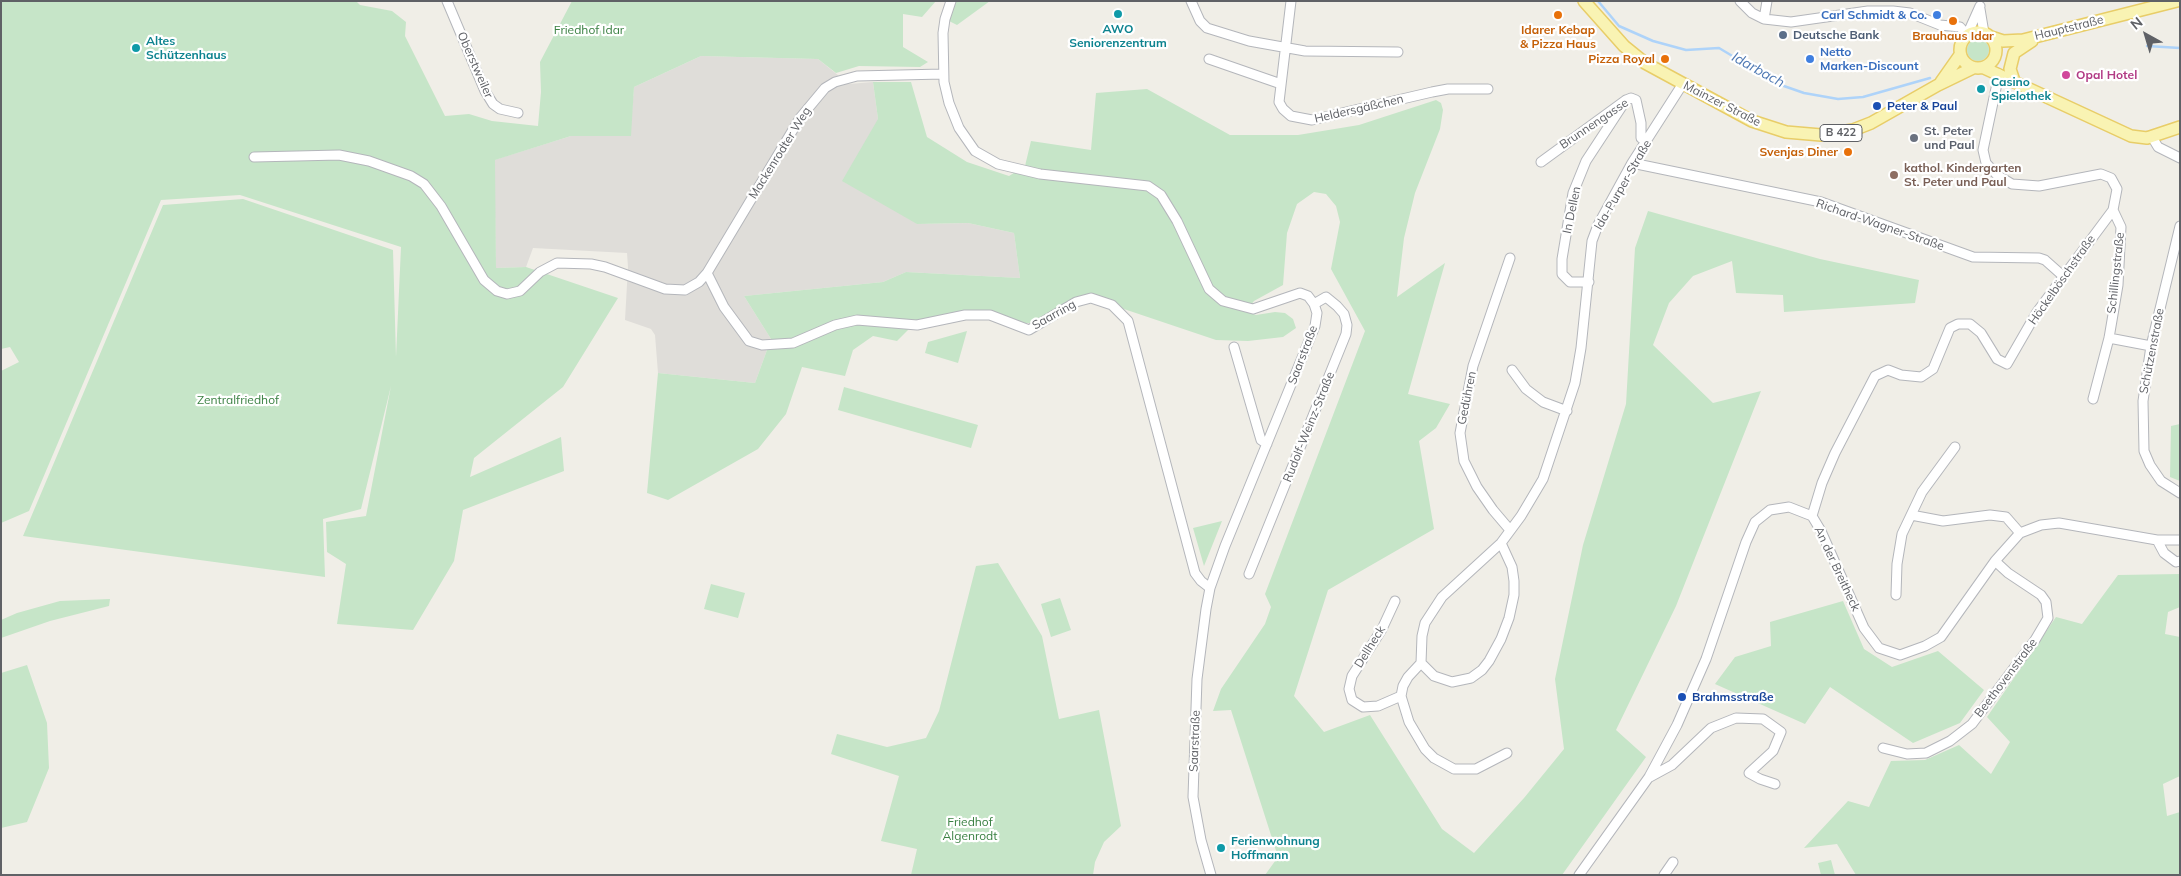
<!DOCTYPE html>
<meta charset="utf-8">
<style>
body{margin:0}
#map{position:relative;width:2181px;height:876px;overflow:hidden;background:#f0eee7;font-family:Mulish,sans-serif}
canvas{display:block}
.frame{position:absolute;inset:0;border:2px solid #5f6166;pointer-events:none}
.north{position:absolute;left:2121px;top:10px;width:50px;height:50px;-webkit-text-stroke:4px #fff;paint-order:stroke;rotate:321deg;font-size:14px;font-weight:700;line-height:20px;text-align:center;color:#5f6166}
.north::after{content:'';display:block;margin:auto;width:18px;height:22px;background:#5f6166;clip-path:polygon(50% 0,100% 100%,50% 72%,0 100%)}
</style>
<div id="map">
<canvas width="2181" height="876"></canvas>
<div class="frame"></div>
<div class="north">N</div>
</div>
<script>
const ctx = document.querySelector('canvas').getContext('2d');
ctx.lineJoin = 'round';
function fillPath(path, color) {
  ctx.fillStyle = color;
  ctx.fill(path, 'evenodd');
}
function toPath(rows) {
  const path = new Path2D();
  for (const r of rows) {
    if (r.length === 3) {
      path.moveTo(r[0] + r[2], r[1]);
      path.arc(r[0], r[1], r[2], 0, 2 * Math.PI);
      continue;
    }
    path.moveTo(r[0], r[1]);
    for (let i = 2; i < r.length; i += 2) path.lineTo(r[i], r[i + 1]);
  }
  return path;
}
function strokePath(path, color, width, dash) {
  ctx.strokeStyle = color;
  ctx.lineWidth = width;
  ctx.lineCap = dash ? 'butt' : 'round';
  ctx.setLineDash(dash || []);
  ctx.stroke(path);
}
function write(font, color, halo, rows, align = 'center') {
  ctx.font = font + ' Mulish,sans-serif';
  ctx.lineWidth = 4.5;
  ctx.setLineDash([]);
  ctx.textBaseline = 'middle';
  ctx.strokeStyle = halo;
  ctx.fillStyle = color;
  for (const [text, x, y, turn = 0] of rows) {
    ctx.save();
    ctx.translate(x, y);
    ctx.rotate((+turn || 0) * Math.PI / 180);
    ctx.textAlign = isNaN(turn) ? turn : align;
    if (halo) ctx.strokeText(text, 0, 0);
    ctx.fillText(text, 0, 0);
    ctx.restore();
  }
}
fillPath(toPath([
 [701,56,818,59,849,84,873,82,878,119,917,224,968,223,1014,233,1020,278,906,272,883,282,744,296,771,339,755,383,658,373,655,335,651,329,625,320,628,267,627,253,533,248,526,267,496,268,494,160,571,136,630,136,634,87]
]), '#dfddd9');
fillPath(toPath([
 [1,1,356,1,360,5,392,11,406,22,405,36,445,116,469,114,492,121,538,126,541,92,540,62,572,1,936,1,922,17,903,14,903,47,928,62,920,67,859,66,836,73,818,59,701,56,634,87,631,136,571,136,495,160,496,268,526,267,618,298,563,387,474,458,470,477,561,437,564,471,463,510,454,561,413,630,337,624,346,564,327,552,326,522,366,516,391,386,361,509,323,519,325,577,23,536,163,205,243,199,393,250,396,357,401,247,240,195,161,200,29,511,1,523,1,371,19,362,10,347,1,349],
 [955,1,990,1,957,25,949,21],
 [1978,50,11],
 [873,82,911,82,927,137,967,162,1009,176,1025,166,1031,141,1091,150,1096,93,1147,89,1230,135,1298,135,1359,125,1436,100,1441,103,1443,110,1440,129,1415,193,1404,238,1397,297,1445,263,1408,394,1450,404,1436,428,1419,441,1434,529,1328,590,1294,696,1324,732,1370,715,1442,829,1474,853,1524,798,1564,749,1555,679,1583,545,1626,404,1635,248,1648,211,1820,259,1919,280,1915,303,1784,312,1783,295,1736,293,1732,261,1693,276,1669,303,1653,345,1713,403,1761,391,1676,606,1616,730,1646,757,1562,875,1265,875,1278,857,1231,710,1213,711,1221,689,1265,624,1271,607,1265,594,1365,331,1331,269,1340,222,1336,206,1326,194,1314,192,1297,204,1287,233,1283,285,1254,301,1246,311,1256,315,1275,312,1285,313,1293,319,1296,328,1283,337,1248,341,1216,340,1112,305,1097,295,1075,299,1036,323,1019,323,990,312,918,320,897,341,873,336,853,350,845,376,802,367,786,414,758,449,668,500,647,493,658,373,755,383,771,339,744,296,883,282,906,272,1020,278,1014,233,968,223,917,224,842,181,878,119],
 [967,331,958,363,925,353,928,342],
 [844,387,978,425,971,448,838,410],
 [2180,424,2180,481,2170,477,2171,426],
 [1222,521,1204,566,1193,528],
 [998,563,1042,636,1059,719,1099,710,1121,826,1104,842,1095,862,1093,875,911,875,917,849,881,841,899,776,831,754,837,734,887,747,926,738,939,711,976,566],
 [2180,574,2180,607,2168,612,2165,634,2180,637,2180,776,2163,784,2167,816,2180,812,2180,875,1856,875,1837,844,1804,848,1848,801,1869,807,1891,761,1925,760,1959,745,1991,774,2010,742,1987,717,2056,617,2082,624,2118,575],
 [711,584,745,593,738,618,704,609],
 [1060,598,1071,630,1051,637,1041,604],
 [110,599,109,606,50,621,1,638,1,620,17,613,60,601],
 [1843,601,1864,649,1892,667,1938,651,1984,690,1960,723,1913,743,1830,687,1805,724,1715,684,1735,657,1771,646,1770,622],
 [27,665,47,723,49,768,27,822,1,828,1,673],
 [1831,860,1835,875,1821,875,1818,863]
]), '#c6e5c8');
strokePath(toPath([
 [1598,1,1619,26,1653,41,1686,50,1719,48,1781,85,1804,93,1838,99,1863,97,1930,78],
 [2147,46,2180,48]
]), '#aed3f9', 2.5);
const minor = toPath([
 [447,1,485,91,493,104,500,109,518,113],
 [951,1,945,19,943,33,944,82,949,103,959,128,975,151,998,164,1040,174,1148,186,1161,195,1177,221,1209,289,1223,301,1253,309,1300,293,1308,296,1314,304,1317,313,1315,326,1225,546,1210,588,1206,609,1197,679,1193,797,1201,840,1211,875],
 [1191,1,1200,21,1207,28,1249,41,1305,51,1398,52],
 [1291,1,1279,102,1283,109,1291,116,1312,120,1432,92,1448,89,1488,89],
 [1740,1,1752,13,1764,19,1791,22,1868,11,1893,11,1910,13,1940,25,1960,27,1967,35,1980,6],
 [1980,9,1984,33],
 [1764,19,1767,1],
 [1209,59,1281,84],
 [2152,137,2158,147,2180,158],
 [254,157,339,155,369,161,411,176,424,184,441,206,484,280,497,291,507,294,520,291,540,272,557,263,591,264,605,267,665,289,685,290,699,282,707,273,800,118,825,88,835,82,857,76,943,74],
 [1541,162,1626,100,1631,98,1636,100,1641,123,1641,138,1647,142],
 [1632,163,1821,202,1973,257,2039,258,2045,260,2063,276],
 [2180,226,2151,346,2143,401,2144,451,2150,465,2161,481,2180,493],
 [707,273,724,307,749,341,762,345,793,343,835,325,857,320,917,325,965,315,990,315,1029,330,1076,302,1091,298,1112,305,1128,321,1195,573,1201,581,1210,588],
 [1589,282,1570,282,1562,274,1562,259,1573,193,1586,161,1626,100],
 [2109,338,2151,346],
 [1234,347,1261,440,1267,444],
 [1512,370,1526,389,1543,402,1567,411],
 [2093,399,2109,338,2118,285,2121,227,2113,210],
 [1911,515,1943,521,1990,515,2006,517,2020,533],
 [1812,516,1822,483,1835,453,1875,376,1888,370,1901,375,1921,377,1933,369,1950,328,1958,324,1970,324,1981,333,1997,359,2007,364,2037,312,2113,210,2117,189,2111,178,2101,174,2039,186,2012,184,1997,175,1986,163,1983,150,1999,74],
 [1510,530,1493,510,1477,487,1464,461,1460,433,1473,366,1510,258],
 [2157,540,2164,553,2176,562,2180,561],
 [1501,543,1512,567,1514,581,1514,595,1509,618,1501,639,1489,661,1482,670,1471,678,1452,682,1434,676,1421,663,1422,636,1425,623,1442,597,1501,543,1521,516,1543,479,1575,383,1581,348,1592,241,1598,225,1632,163,1682,85],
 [1249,574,1346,334,1347,325,1344,314,1337,306,1326,297,1314,304],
 [1896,595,1897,564,1902,534,1922,492,1955,447],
 [1395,601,1382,629,1352,676,1349,689,1352,700,1363,707,1378,706,1401,696],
 [1421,663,1408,677,1403,686,1401,696,1409,722,1425,749,1434,758,1454,769,1476,769,1507,753],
 [1883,748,1907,754,1926,753,1950,741,1972,724,2035,640,2048,618,2046,602,2041,595,2008,573,1995,561],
 [1650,777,1672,765,1711,728,1736,718,1763,719,1781,732,1773,751,1749,773,1760,779,1775,784],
 [1579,875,1649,777,1677,725,1706,659,1746,542,1755,522,1770,510,1789,507,1812,516,1821,531,1864,628,1879,648,1900,655,1925,646,1941,637,1995,561,2020,533,2041,525,2059,523,2157,540,2180,540],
 [1664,875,1673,862]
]);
const major = toPath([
 [1584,1,1624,46,1645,63,1752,121,1786,132,1821,135,1853,130,1871,123,1938,85,1973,68],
 [1978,50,18],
 [1991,37,2003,41,2023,40,2177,1],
 [1984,68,2131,136,2147,138,2180,127],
 [2014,81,2010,69,2014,53,2032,41],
 [1941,82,1960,55]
]);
strokePath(minor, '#b4b6bb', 11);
strokePath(major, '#e8cd68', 14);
strokePath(minor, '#fff', 9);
strokePath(major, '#f9f3b3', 11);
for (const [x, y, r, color] of [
 [1118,14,5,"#0f9aa8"],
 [1558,15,5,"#e8710a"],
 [1937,15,5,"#3f7fe0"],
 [1953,21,5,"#e8710a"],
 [1783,35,5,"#5c6f8a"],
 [136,48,5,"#0f9aa8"],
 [1665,59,5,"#e8710a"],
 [1810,59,5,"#3f7fe0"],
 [2066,75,5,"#d1479c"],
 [1981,89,5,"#0f9aa8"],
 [1877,106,5,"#1a4fb4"],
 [1914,138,5,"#6b7280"],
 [1848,152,5,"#e8710a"],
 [1894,175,5,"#8d6e63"],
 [1682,697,5,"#1a4fb4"],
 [1221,848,5,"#0f9aa8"]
]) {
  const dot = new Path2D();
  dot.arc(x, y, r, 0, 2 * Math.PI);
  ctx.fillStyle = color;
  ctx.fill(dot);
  strokePath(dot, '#fff', 2);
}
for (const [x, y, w] of [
 [1841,133,42]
]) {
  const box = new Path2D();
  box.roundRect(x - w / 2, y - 8.5, w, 17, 4);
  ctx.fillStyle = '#fff';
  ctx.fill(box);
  strokePath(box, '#5f6166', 1);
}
write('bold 11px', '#5f6166', null, [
 ["B 422",1841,133]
]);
write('bold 12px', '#366cbe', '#fff', [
 ["Carl Schmidt & Co.",1927,15],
 ["Netto",1820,52,"left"],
 ["Marken-Discount",1820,66,"left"]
], 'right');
write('12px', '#5f6166', '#fff', [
 ["Hauptstraße",2069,28,-14],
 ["Oberstweiler",475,65,66],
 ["Mainzer Straße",1722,104,27],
 ["Heldersgäßchen",1359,109,-13],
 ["Brunnengasse",1594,124,-34],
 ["Mackenrodter Weg",780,153,-58],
 ["Ida-Purper-Straße",1623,185,-60],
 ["In Dellen",1572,210,-78],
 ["Richard-Wagner-Straße",1880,225,19],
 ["Schillingstraße",2116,273,-84],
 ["Höckelböschstraße",2062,280,-55],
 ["Saarring",1054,315,-29],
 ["Schützenstraße",2152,351,-79],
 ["Saarstraße",1303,355,-69],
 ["Gedühren",1467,398,-79],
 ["Rudolf-Weinz-Straße",1309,427,-68],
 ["An der Breitheck",1837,569,65],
 ["Dellheck",1370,647,-58],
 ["Beethovenstraße",2006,678,-53],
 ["Saarstraße",1195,741,-88]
]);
write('bold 12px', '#0d838f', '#fff', [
 ["AWO",1118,29,"center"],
 ["Seniorenzentrum",1118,43,"center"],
 ["Altes",146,41],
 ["Schützenhaus",146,55],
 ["Casino",1991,82],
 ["Spielothek",1991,96],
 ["Ferienwohnung",1231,841],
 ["Hoffmann",1231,855]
], 'left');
write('12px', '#3b8143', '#fff', [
 ["Friedhof Idar",589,30],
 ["Zentralfriedhof",238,400],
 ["Friedhof",970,822],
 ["Algenrodt",970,836]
]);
write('bold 12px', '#c56008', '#fff', [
 ["Idarer Kebap",1558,30],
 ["& Pizza Haus",1558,44],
 ["Brauhaus Idar",1953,36],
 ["Pizza Royal",1655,59,"right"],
 ["Svenjas Diner",1838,152,"right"]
]);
write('bold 12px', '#4e5e75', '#fff', [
 ["Deutsche Bank",1793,35]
], 'left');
write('bold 12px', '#b23c85', '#fff', [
 ["Opal Hotel",2076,75]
], 'left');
write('bold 12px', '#164399', '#fff', [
 ["Peter & Paul",1887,106],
 ["Brahmsstraße",1692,697]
], 'left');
write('bold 12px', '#5b616d', '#fff', [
 ["St. Peter",1924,131],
 ["und Paul",1924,145]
], 'left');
write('bold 12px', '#785e54', '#fff', [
 ["kathol. Kindergarten",1904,168],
 ["St. Peter und Paul",1904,182]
], 'left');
write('italic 14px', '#4e78b3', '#fff', [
 ["Idarbach",1758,70,29]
]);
</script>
